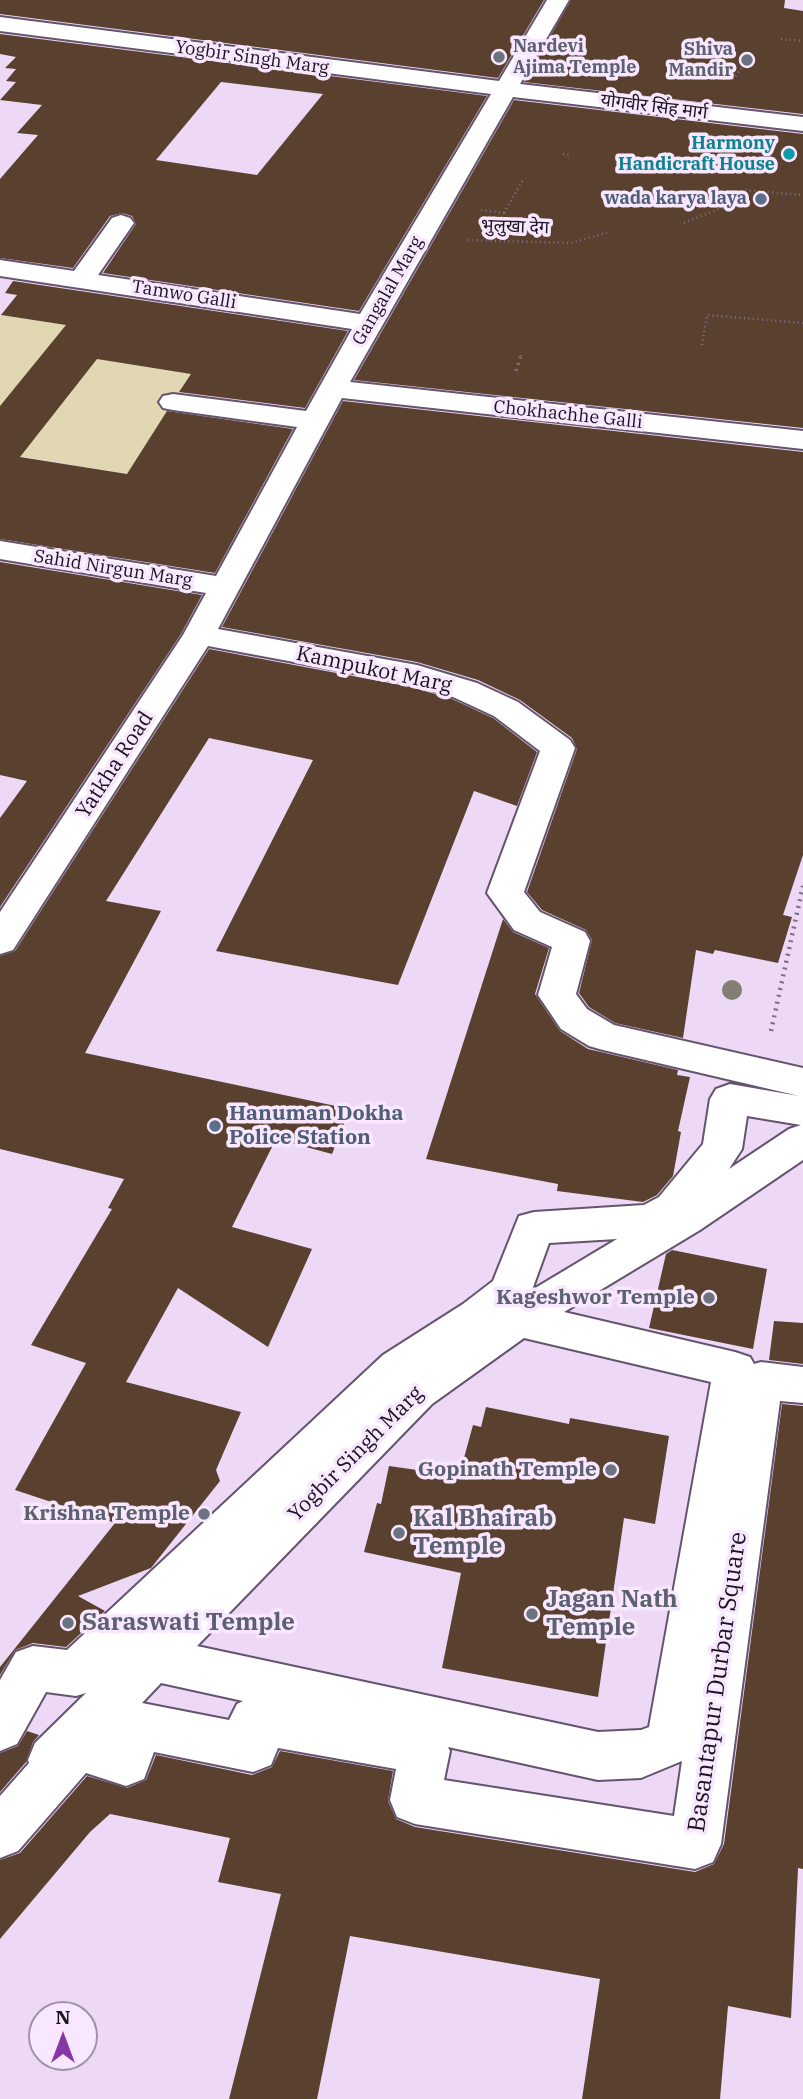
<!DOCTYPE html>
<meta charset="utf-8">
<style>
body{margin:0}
#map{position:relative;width:803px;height:2099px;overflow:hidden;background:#edd8f6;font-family:"IBM Plex Serif",serif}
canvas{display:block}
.north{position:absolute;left:28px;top:2001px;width:70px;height:70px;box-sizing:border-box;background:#f8e7ff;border:2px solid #a093a5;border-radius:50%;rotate:0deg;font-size:19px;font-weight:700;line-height:28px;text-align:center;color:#1b141e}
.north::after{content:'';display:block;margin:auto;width:24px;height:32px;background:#8736a6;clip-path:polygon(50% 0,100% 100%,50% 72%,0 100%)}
</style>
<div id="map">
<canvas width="803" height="2099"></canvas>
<div class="north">N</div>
</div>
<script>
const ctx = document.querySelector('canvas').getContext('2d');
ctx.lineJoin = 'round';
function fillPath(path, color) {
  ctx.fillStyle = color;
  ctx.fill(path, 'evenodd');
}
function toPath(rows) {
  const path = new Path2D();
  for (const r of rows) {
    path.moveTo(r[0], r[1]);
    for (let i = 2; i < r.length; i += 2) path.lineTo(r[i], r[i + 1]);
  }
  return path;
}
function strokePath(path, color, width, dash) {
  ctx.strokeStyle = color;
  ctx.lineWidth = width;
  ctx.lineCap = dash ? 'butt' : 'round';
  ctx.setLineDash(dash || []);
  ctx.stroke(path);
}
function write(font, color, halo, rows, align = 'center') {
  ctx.font = font + ' "IBM Plex Serif","Noto Sans Devanagari",serif';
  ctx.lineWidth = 7;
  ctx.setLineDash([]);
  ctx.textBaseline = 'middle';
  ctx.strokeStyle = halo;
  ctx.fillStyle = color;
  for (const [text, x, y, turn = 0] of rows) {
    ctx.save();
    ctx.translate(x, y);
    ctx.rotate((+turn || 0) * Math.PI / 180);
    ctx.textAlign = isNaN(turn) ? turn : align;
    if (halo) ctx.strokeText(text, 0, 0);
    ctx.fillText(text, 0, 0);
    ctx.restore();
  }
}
fillPath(toPath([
 [0,315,210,345,128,474,0,453]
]), '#e1d7b2');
fillPath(toPath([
 [0,0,544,0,498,78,0,14],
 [571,0,785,0,784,8,803,11,803,114,524,82],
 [0,34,487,96,359,311,103,273,136,224,132,216,122,213,110,216,73,268,0,258,0,179,38,135,17,133,42,105,0,100,16,82,6,81,16,69,5,68,16,57,0,54],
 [221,82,323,94,257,175,156,160],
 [514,100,803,134,803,428,354,380],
 [13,281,348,331,305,408,179,392,191,374,97,359,20,457,127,474,167,411,293,429,215,573,0,539,0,406,66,325,1,315,17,295,5,293],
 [343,401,803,452,803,855,783,915,792,917,778,963,715,950,713,954,696,950,683,1038,615,1023,589,1007,579,993,592,940,586,930,542,910,527,892,577,749,572,738,520,700,478,680,417,662,222,627],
 [0,562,202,595,181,634,0,907,0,818,27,781,0,775],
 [209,649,411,687,452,699,493,718,537,752,517,806,474,791,398,985,216,951,313,760,209,738,106,901,161,911,85,1053,350,1109,332,1154,276,1139,232,1227,312,1249,268,1347,178,1288,126,1382,241,1412,216,1470,220,1481,151,1568,78,1596,105,1611,66,1647,33,1643,15,1650,0,1675,0,1667,115,1523,15,1490,86,1363,31,1345,112,1209,108,1208,124,1179,0,1149,0,956,15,951],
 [503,919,513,932,549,948,535,994,560,1031,588,1049,678,1070,677,1075,690,1077,678,1131,681,1132,673,1176,657,1195,643,1202,557,1191,558,1184,426,1159],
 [672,1250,767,1269,753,1349,649,1328,666,1254],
 [774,1321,803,1323,803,1364,769,1360],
 [782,1404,803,1406,803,1869,798,1868,791,2018,728,2006,720,2099,582,2099,600,1979,350,1936,317,2099,229,2099,281,1894,218,1882,230,1838,110,1814,90,1832,0,1939,0,1860,20,1853,87,1776,127,1788,146,1780,156,1755,252,1775,272,1767,280,1751,393,1771,388,1801,396,1819,415,1827,695,1872,714,1864,724,1844],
 [486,1407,569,1424,570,1418,669,1436,655,1524,624,1518,598,1697,442,1668,461,1573,364,1552,377,1503,381,1504,389,1466,459,1476,473,1425,481,1427],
 [27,1731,39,1735,33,1742,26,1762,0,1792,0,1753,18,1746]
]), '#5a412f');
const minor = toPath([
 [547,0,569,0,520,84,803,117,803,131,513,97,350,382,803,431,803,449,342,398,218,629,417,665,477,683,518,702,570,740,575,748,524,892,540,912,585,932,590,941,576,994,587,1009,614,1025,803,1068,803,1160,700,1230,564,1312,735,1352,750,1357,754,1364,761,1362,803,1367,803,1403,780,1401,721,1844,713,1862,695,1869,415,1824,397,1817,390,1800,396,1769,278,1748,271,1765,253,1772,154,1752,144,1779,126,1786,86,1773,18,1851,0,1858,0,1796,29,1763,28,1760,35,1743,86,1693,76,1696,46,1692,17,1744,0,1751,0,1680,16,1652,33,1646,67,1650,383,1355,463,1304,493,1281,519,1216,534,1212,644,1205,659,1197,703,1144,710,1099,716,1089,730,1084,799,1096,603,1050,589,1046,561,1029,538,995,552,947,514,930,487,893,540,751,494,716,453,697,412,684,208,646,13,950,0,954,0,912,183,635,206,593,0,559,0,541,216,576,297,427,173,410,163,408,159,402,163,396,173,394,306,411,352,329,0,276,0,260,74,271,112,218,121,215,130,218,134,223,98,275,360,314,491,94,0,31,0,17,499,81,547,0],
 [747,1116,801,1125,789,1129,729,1169,742,1149,747,1116],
 [617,1239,532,1290,549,1243,617,1239],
 [524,1338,711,1382,649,1727,641,1730,598,1732,197,1646,432,1404,524,1338],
 [161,1683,243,1701,237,1704,229,1720,142,1703,161,1683],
 [448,1747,598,1780,641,1778,682,1761,674,1816,444,1780,450,1751,448,1747]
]);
strokePath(minor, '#65546d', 4);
strokePath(toPath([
 [781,39,803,41],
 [733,80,745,63],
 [563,154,569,155],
 [481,210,504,213,488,240],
 [504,213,523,180],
 [684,223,734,203,743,190,803,195],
 [468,240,571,243,609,232],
 [702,345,707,315,803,323],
 [521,356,522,353]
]), '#7e7084', 2.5, [1, 3.5]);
strokePath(toPath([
 [516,371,521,355]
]), '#7e7084', 3.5, [2, 4.5]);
strokePath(toPath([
 [771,1031,803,886]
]), '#7e7084', 4.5, [2, 5]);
fillPath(minor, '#fff');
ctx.fillStyle = '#847f75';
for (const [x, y] of [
 [732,990]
]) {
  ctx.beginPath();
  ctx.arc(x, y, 10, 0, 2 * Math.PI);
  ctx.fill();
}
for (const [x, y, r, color] of [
 [499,57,7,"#6b7280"],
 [747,60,7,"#6b7280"],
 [789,154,7,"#0f9aa8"],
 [761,199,7,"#5c6f8a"],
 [215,1126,7,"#5c6f8a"],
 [709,1298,7,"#6b7280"],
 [611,1470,7,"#6b7280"],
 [204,1514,7,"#6b7280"],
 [399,1533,7,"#6b7280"],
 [532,1614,7,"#6b7280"],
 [68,1623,7,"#6b7280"]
]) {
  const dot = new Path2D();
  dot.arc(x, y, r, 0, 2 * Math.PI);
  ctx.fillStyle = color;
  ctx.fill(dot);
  strokePath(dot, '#f8e7ff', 2.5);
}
write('bold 18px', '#5b616d', '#f8e7ff', [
 ["Nardevi",513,47],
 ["Ajima Temple",513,68],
 ["Shiva",733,50,"right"],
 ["Mandir",733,71,"right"]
], 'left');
write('18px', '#1b141e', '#f8e7ff', [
 ["Yogbir Singh Marg",252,58,8],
 ["योगवीर सिंह मार्ग",654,107,7],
 ["भुलुखा देग",515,227,2],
 ["Gangalal Marg",388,291,-60],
 ["Tamwo Galli",184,295,9],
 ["Chokhachhe Galli",568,415,6],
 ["Sahid Nirgun Marg",113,569,9]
]);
write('bold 18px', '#0d838f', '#f8e7ff', [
 ["Harmony",775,144],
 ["Handicraft House",775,165]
], 'right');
write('bold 18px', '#4e5e75', '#f8e7ff', [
 ["wada karya laya",747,199]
], 'right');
write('21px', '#1b141e', '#f8e7ff', [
 ["Kampukot Marg",374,670,12],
 ["Yatkha Road",115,765,-57],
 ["Yogbir Singh Marg",356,1454,-45]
]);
write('bold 21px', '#4e5e75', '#f8e7ff', [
 ["Hanuman Dokha",229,1114],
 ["Police Station",229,1138]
], 'left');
write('bold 21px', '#5b616d', '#f8e7ff', [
 ["Kageshwor Temple",695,1298],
 ["Gopinath Temple",597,1470],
 ["Krishna Temple",190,1514]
], 'right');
write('bold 24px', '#5b616d', '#f8e7ff', [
 ["Kal Bhairab",413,1519],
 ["Temple",413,1547],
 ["Jagan Nath",546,1600],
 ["Temple",546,1628],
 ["Saraswati Temple",82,1623]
], 'left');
write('24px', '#1b141e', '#f8e7ff', [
 ["Basantapur Durbar Square",718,1682,-82]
]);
</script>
